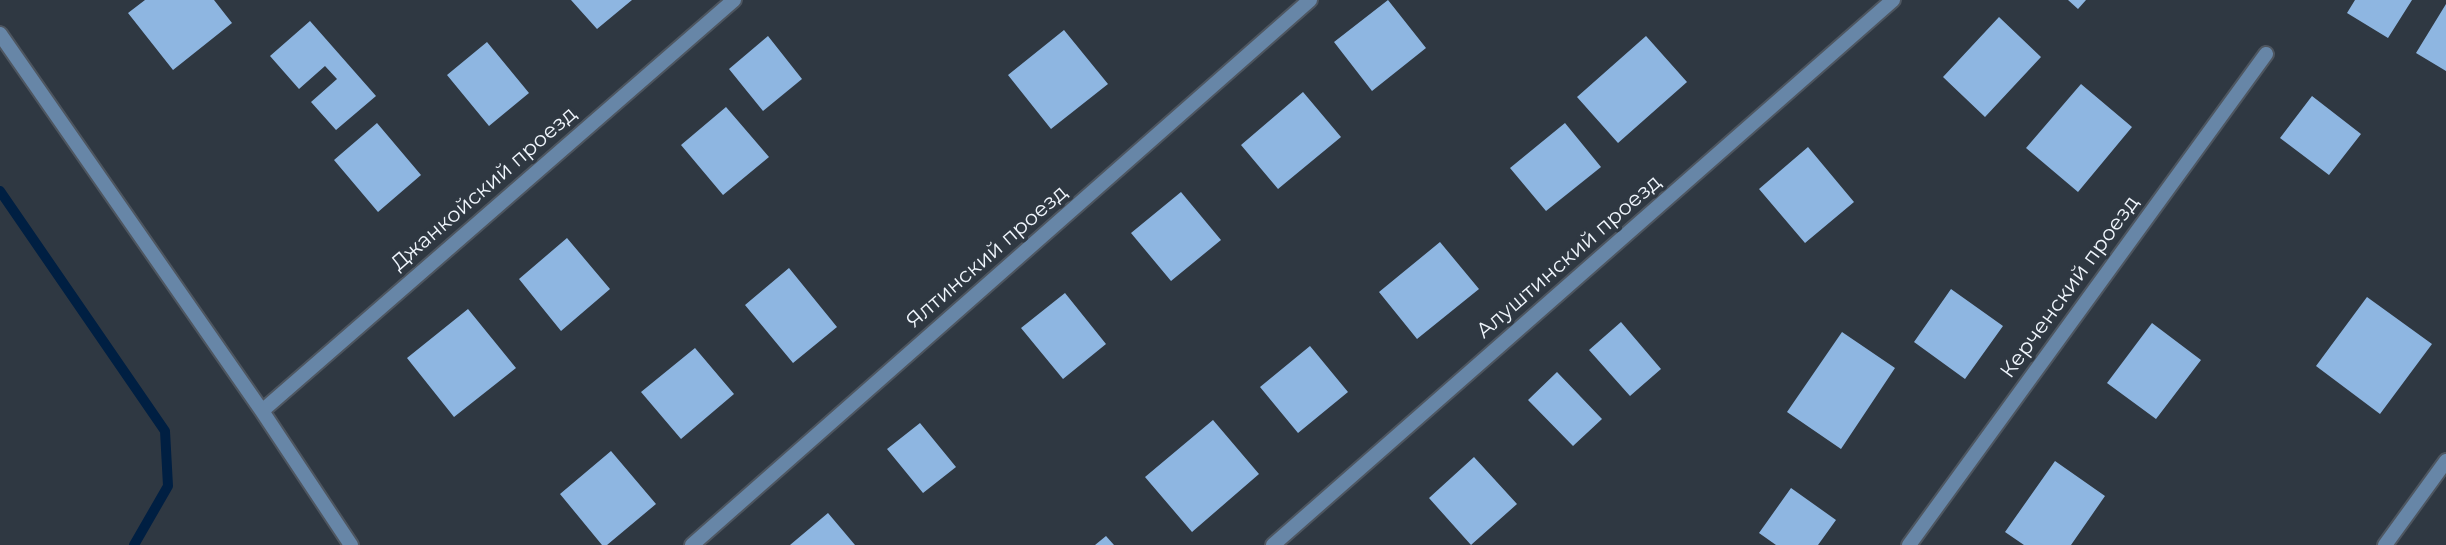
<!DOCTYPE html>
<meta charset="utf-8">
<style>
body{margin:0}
canvas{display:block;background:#2f3842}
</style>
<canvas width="2446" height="545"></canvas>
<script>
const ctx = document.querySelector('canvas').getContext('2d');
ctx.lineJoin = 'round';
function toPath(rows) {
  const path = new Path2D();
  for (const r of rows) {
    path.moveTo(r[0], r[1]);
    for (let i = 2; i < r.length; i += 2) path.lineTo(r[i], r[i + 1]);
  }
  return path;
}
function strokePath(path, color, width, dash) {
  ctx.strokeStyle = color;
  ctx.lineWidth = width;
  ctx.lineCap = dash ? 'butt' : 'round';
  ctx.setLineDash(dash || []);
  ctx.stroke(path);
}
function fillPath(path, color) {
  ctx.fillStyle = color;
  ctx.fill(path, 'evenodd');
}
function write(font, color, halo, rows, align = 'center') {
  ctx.font = font + ' Montserrat,sans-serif';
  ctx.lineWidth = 7;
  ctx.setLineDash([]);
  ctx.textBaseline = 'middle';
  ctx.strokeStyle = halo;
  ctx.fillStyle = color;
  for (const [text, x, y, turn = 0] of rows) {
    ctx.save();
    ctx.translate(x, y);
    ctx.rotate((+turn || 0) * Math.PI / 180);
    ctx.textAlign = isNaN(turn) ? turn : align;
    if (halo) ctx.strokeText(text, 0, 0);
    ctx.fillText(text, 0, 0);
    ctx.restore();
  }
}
strokePath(toPath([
 [0,191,165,431,168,486,134,545]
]), '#001f42', 10);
fillPath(toPath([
 [145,0,214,0,232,23,173,70,128,13],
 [571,0,632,0,597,29],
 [1388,0,1426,48,1372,91,1334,42],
 [2068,0,2086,0,2078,9],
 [2355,0,2412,0,2388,38,2347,13],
 [2446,4,2446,71,2416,53],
 [1999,17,2041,57,1985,117,1943,77],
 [310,21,376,96,336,130,311,102,337,79,325,66,299,89,270,56],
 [1064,30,1108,84,1051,129,1008,75],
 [768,36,802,79,763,111,729,69],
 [1646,36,1687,82,1618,143,1577,97],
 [487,42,529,93,489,126,447,75],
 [2081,84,2132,127,2078,192,2026,148],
 [1303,92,1341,137,1278,189,1241,145],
 [2312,96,2361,134,2329,175,2280,138],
 [726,107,769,157,723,195,681,145],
 [377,123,421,175,378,212,334,160],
 [1565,123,1601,167,1546,211,1510,168],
 [1808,147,1854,202,1805,243,1759,189],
 [1181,192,1221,240,1171,281,1131,233],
 [567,238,610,289,561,331,519,279],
 [1440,242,1479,289,1417,339,1379,292],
 [789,268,837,327,793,363,745,305],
 [1951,289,2003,326,1965,379,1914,342],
 [1065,293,1106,344,1063,379,1021,328],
 [2367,297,2432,344,2380,414,2316,366],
 [468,309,516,368,454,417,407,358],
 [1621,322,1661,369,1630,396,1589,350],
 [2152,323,2201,360,2156,419,2107,383],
 [1842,332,1895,368,1841,449,1787,412],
 [1310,346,1348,392,1298,433,1260,387],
 [695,348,734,394,681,439,641,392],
 [1557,372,1602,419,1573,446,1528,400],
 [1213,420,1259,474,1192,532,1145,477],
 [920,423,956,467,923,493,887,449],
 [611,451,656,504,607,545,602,545,560,494],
 [1474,457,1517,504,1471,545,1429,498],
 [2055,461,2105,496,2071,545,2024,545,2005,532],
 [1791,488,1836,520,1818,545,1776,545,1759,533],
 [828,513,855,545,790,545],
 [1106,536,1114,545,1095,545]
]), '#8eb6e1');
const street = toPath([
 [0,34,262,411,351,545],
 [262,411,734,0],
 [692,545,1310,0],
 [1273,545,1893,0],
 [1909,545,2266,54],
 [2385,545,2446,461]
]);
strokePath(street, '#4e5660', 18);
strokePath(street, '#6786a7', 14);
write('21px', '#eff5fc', '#2f3842', [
 ["Джанкойский проезд",484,189,-41],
 ["Ялтинский проезд",987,257,-41],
 ["Алуштинский проезд",1569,257,-41],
 ["Керченский проезд",2070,287,-54]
]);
</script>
